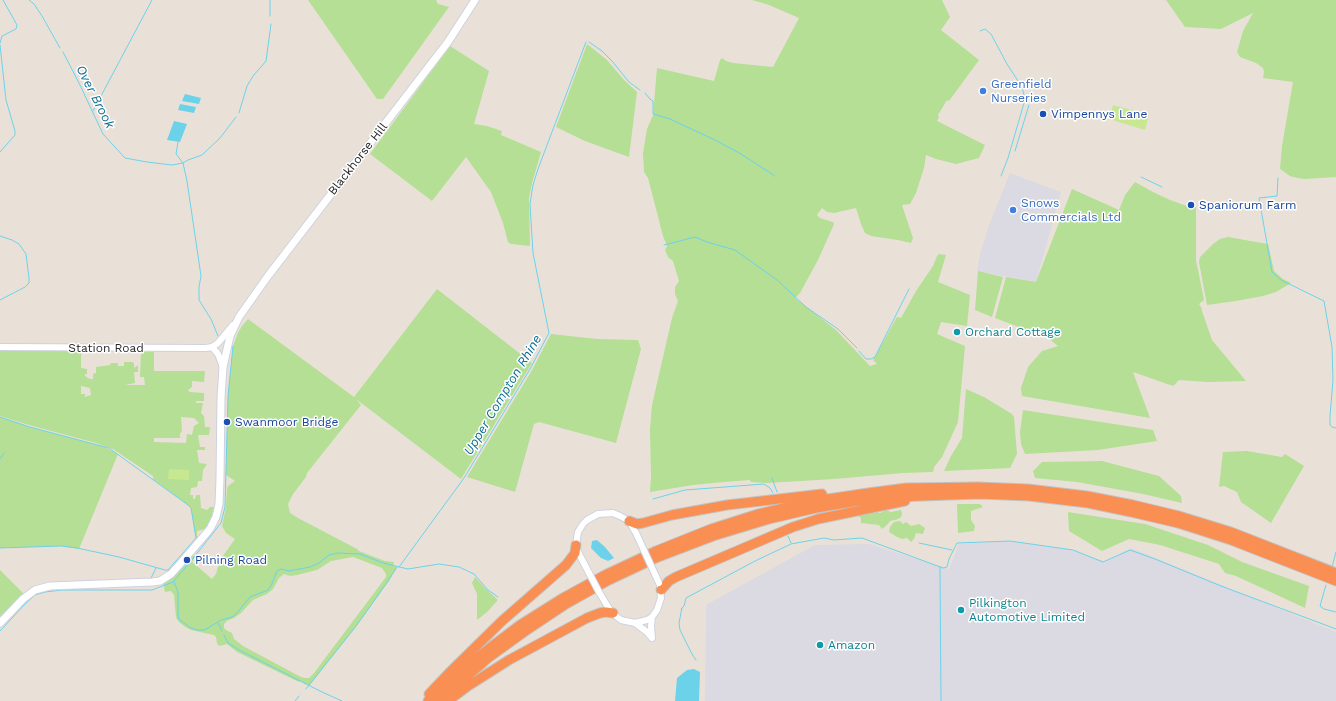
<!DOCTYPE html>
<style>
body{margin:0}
canvas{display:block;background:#e9e1d8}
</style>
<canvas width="1336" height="701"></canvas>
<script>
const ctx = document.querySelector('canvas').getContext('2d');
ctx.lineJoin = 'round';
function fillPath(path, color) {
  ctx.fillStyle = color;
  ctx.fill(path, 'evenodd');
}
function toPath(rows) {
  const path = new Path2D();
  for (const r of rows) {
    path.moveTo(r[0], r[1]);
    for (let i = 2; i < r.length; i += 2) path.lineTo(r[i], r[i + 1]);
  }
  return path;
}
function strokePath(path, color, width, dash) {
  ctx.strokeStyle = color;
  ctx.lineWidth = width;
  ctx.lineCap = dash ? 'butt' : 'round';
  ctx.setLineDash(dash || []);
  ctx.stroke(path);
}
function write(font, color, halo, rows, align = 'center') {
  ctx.font = font + ' "Work Sans",sans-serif';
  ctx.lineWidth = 3;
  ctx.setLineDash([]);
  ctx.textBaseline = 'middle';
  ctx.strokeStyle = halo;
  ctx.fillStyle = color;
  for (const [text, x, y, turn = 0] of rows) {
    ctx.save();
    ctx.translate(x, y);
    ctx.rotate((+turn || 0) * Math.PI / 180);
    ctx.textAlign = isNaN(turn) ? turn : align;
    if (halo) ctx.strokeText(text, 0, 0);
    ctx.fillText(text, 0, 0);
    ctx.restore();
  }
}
fillPath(toPath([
 [1010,173,1061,192,1036,282,977,271,980,254,989,225],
 [1010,541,1073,550,1105,562,1131,548,1336,632,1336,701,705,701,706,605,815,545,869,544,949,569,959,544]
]), '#dbd9e1');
fillPath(toPath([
 [308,0,436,0,438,4,449,7,383,99,377,99],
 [752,0,942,0,950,17,941,30,979,60,949,101,947,100,938,115,939,117,937,121,985,145,979,158,956,164,936,159,926,155,924,168,916,193,910,204,902,205,913,238,911,243,898,240,871,236,865,233,861,224,856,208,834,213,827,212,822,208,817,215,820,218,833,222,834,224,818,260,800,293,795,298,836,330,870,366,877,364,873,360,897,317,901,318,916,291,933,266,937,256,939,254,946,255,938,282,970,295,967,326,941,322,937,334,965,346,958,422,942,457,934,467,933,472,903,473,834,479,767,483,751,482,750,480,724,482,693,485,650,492,651,477,650,430,652,405,672,318,678,301,675,294,675,287,679,281,673,261,668,257,665,250,667,246,663,236,648,178,644,172,643,153,647,129,653,115,657,68,714,81,720,60,722,58,726,61,733,63,773,67,799,18,769,5],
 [1166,0,1336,0,1336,177,1305,179,1297,178,1290,176,1280,169,1282,146,1293,82,1263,78,1264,72,1263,68,1256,63,1240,57,1237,52,1243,31,1253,13,1221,29,1185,27],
 [587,44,607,60,624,80,637,92,629,157,585,141,556,127],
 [450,46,489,71,474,124,487,126,502,131,501,135,541,152,532,183,529,198,530,246,511,244,508,242,503,223,491,192,466,157,432,201,370,154],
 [1135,182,1153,192,1170,200,1184,205,1196,207,1196,260,1204,300,1199,304,1201,307,1203,314,1212,340,1246,381,1208,382,1179,380,1173,386,1133,372,1150,418,1022,396,1021,388,1028,367,1042,351,1058,346,1048,338,995,318,1006,277,1036,282,1072,189,1119,210,1125,195],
 [1228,237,1268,244,1274,271,1283,279,1291,283,1276,292,1263,296,1236,301,1207,305,1199,262,1200,257,1213,244,1220,239],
 [978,271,1003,277,992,317,975,310],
 [437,289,532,363,461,479,356,399,361,405,307,473,306,477,293,494,288,504,290,513,298,518,357,549,359,551,385,561,394,562,393,566,397,567,389,581,357,625,309,686,300,681,299,682,237,652,227,644,220,646,217,644,216,637,214,635,191,630,184,626,179,622,176,618,174,595,171,591,165,592,163,582,192,554,195,557,192,562,212,579,216,574,220,560,235,539,226,533,222,526,226,507,227,488,228,486,235,481,226,475,228,396,233,346,238,333,242,326,248,319,354,397],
 [353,557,382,568,386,574,386,577,314,673,309,678,306,678,301,677,243,646,234,639,232,633,226,630,224,628,224,624,227,621,234,618,241,613,253,600,267,594,273,589,279,578,284,574,290,576,297,575,317,570,331,561],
 [551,334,597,339,638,340,641,349,616,443,539,422,534,424,515,492,467,477,531,372],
 [0,351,81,351,81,368,87,369,87,374,85,374,85,376,90,379,93,379,93,374,96,373,96,367,110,365,111,363,118,363,118,366,124,366,124,362,132,362,134,363,134,368,138,365,138,372,134,372,135,383,125,385,145,385,144,377,140,377,141,352,154,352,154,371,205,371,204,382,192,381,192,387,188,390,190,392,204,393,204,401,196,401,196,403,203,403,201,413,204,416,205,427,210,427,209,435,198,435,200,447,205,447,205,450,197,450,199,463,207,464,203,470,202,481,198,481,197,487,191,488,190,495,193,495,193,499,195,499,196,495,200,495,201,508,207,510,210,507,215,507,208,526,205,529,197,531,197,536,199,537,196,540,191,508,188,505,153,479,153,476,113,449,96,443,29,425,0,416],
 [81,386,90,388,91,395,85,397,85,394,81,394],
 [181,417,194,418,199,423,194,426,192,435,187,434,186,443,154,442,154,438,180,438,180,434,182,431],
 [966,389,984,397,1012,414,1014,417,1017,454,1010,468,944,471,951,456,962,438],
 [1023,410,1153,430,1157,441,1098,450,1025,454,1021,444,1020,432],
 [0,417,30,427,105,447,118,454,79,549,61,546,0,548],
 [1247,451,1282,457,1285,454,1304,466,1271,523,1241,502,1237,492,1224,486,1219,487,1223,452],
 [1102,461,1159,476,1181,496,1182,503,1143,494,1077,482,1035,478,1033,471,1042,462],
 [957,504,980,504,983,507,971,511,971,520,975,526,974,531,958,533],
 [872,510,880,513,886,510,891,512,901,510,902,514,901,517,898,519,890,521,887,525,882,529,879,525,861,523,861,518,858,516,862,513],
 [1068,512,1145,524,1208,545,1242,562,1309,586,1305,608,1236,576,1225,573,1219,564,1160,545,1129,539,1102,551,1069,531],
 [900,521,903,524,906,522,911,526,919,524,925,528,923,534,916,533,914,539,911,542,907,538,902,539,897,537,889,532,890,527,894,522],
 [0,570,23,593,0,617],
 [475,577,487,590,497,599,497,601,487,612,477,620,477,594,472,583]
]), '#b4df95');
fillPath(toPath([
 [1113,105,1149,115,1145,130,1109,119],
 [169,469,189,470,189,480,168,479]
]), '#c8e791');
fillPath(toPath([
 [185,94,201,98,199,104,182,101],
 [180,104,196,107,194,113,178,110],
 [174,121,187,124,180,142,167,140],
 [597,540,605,547,614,558,608,561,601,558,591,548,592,541],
 [694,669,700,672,699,701,675,701,677,678,687,670]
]), '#6cd2ea');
strokePath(toPath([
 [29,0,34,4,42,16,60,48],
 [270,16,270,0],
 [980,31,985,29,991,34,1007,64,1022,87,1024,95,1024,103,1008,158,1001,176],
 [589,42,602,51,612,61,629,82,640,90],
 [0,43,2,36,16,29,17,25,3,0],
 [0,45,6,100,15,131,15,135,0,152],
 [63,52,79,83,103,134,125,158,147,162,172,165,183,163,188,160,202,155,220,138,236,117],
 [645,93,650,99,653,101,653,114,670,119,715,140,741,154,775,176],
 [93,111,152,0],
 [239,113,247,86,253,76,266,61,271,24],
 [178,142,176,154,183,163,187,181,201,276,199,287,199,300,211,319,218,336],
 [1015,151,1029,105],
 [1141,177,1162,187],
 [1278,178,1277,196,1259,198,1272,272,1281,280,1324,301,1332,347,1333,380,1330,416,1330,425,1332,427,1336,428],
 [0,236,12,240,19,244,26,254,29,278,29,283,25,287,0,300],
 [664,245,695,237,707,242,735,250,777,280,806,307,838,329,857,348],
 [859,351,866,359,871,359,875,357,909,289],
 [0,417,30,427,109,448,188,505,191,508,196,538,168,570,165,570,119,557,77,548,61,546,0,548],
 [0,459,4,453],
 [772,478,777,492],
 [653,499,685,490,764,484,770,488,773,493],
 [788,536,791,543],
 [919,543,952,550],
 [399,567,464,478,530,369,549,333,533,253,530,204,533,185,538,169,586,42],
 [940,567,941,701],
 [1332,567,1336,552],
 [150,580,156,568],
 [174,582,178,592,178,614,179,619,189,627,197,630,204,630,208,628,221,620,232,617,237,613,250,597,268,590,271,586,277,571,281,569,289,571,310,567,319,563,329,555,338,553,360,554,383,563,408,569,439,564,459,567,474,574,488,590,498,597],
 [1326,585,1320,606,1324,609,1336,612],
 [682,608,679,623,680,630,692,654,696,660],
 [681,609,684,606,686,598,755,561,791,544,824,538,834,540,862,538,943,568,947,567,949,559,957,543,1010,541,1073,550,1103,562,1130,550,1155,559,1221,586,1336,629],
 [218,623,222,631],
 [0,631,26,603,35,595,45,592,62,590,152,590,173,582,191,561,221,523,225,507,228,396,233,346],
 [224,635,228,643,239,650,322,692,342,701],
 [306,689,357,625,388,581,397,567],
 [295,701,299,696]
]), '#6cd2ea', 1);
const tertiary = toPath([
 [0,347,206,348,212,347,218,343,233,325],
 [212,347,218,354,223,367],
 [589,573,578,552,576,545,578,532,583,524,587,520,598,514,613,513,620,516,629,521,636,533],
 [599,592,611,612,621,620,635,623,647,620,652,617,657,610,661,598,660,587],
 [652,617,651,626,652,638],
 [635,623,647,632,652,638]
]);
const secondary = toPath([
 [0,623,23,599,35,590,50,586,152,582,160,581,171,574,180,564,210,529,216,517,219,504,220,478,221,398,223,367,230,336,239,317,268,276,448,42,475,0]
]);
const motorway = toPath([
 [629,521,637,524,643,523,672,515,727,505,822,494],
 [661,590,669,581,676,577,793,527,818,519,905,501],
 [429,694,449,673,502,621,566,565,575,553,576,545],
 [428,701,483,653,520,625,563,598,605,575,656,551,711,529,758,514,814,501,868,493,906,488,978,487,1028,489,1087,496,1133,505,1179,516,1231,532,1336,573],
 [439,701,488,658,524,632,566,604,607,581,658,557,713,536,769,519,816,508,871,499,894,497,979,494,1029,496,1088,503,1131,512,1178,523,1231,540,1336,581],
 [448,701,468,686,509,660,587,618,600,613,606,612,613,613]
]);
strokePath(tertiary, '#cdd2e0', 8);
strokePath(secondary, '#cdd2e0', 9);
strokePath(motorway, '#c3c3c3', 11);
strokePath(tertiary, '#fff', 6);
strokePath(secondary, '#fff', 7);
strokePath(motorway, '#f98f53', 9);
const tertiaryBridge = toPath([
 [636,533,659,583],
 [589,573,599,592]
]);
strokePath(tertiaryBridge, '#cdd2e0', 8, []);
strokePath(tertiaryBridge, '#fff', 6);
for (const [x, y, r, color] of [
 [983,91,4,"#3f7fe0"],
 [1043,114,4,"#1a4fb4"],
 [1191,205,4,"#1a4fb4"],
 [1013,210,4,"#3f7fe0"],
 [957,332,4,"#0f9aa8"],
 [227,422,4,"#1a4fb4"],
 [187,560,4,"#1a4fb4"],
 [961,610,4,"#0f9aa8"],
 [820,645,4,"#0f9aa8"]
]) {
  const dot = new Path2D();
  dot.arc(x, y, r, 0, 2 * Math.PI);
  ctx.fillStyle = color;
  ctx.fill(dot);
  strokePath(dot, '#fff', 1.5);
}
write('12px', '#366cbe', '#fff', [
 ["Greenfield",991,84],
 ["Nurseries",991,98],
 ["Snows",1021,203],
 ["Commercials Ltd",1021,217]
], 'left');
write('12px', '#164399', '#fff', [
 ["Vimpennys Lane",1051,114],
 ["Spaniorum Farm",1199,205],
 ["Swanmoor Bridge",235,422],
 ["Pilning Road",195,560]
], 'left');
write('12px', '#272727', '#fff', [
 ["Blackhorse Hill",358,159,-52],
 ["Station Road",106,348]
]);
write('12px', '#0d838f', '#fff', [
 ["Orchard Cottage",965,332],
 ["Pilkington",969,603],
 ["Automotive Limited",969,617],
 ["Amazon",828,645]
], 'left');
write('italic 13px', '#106e91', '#fff', [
 ["Over Brook",95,97,63],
 ["Upper Compton Rhine",503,395,-59]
]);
</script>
